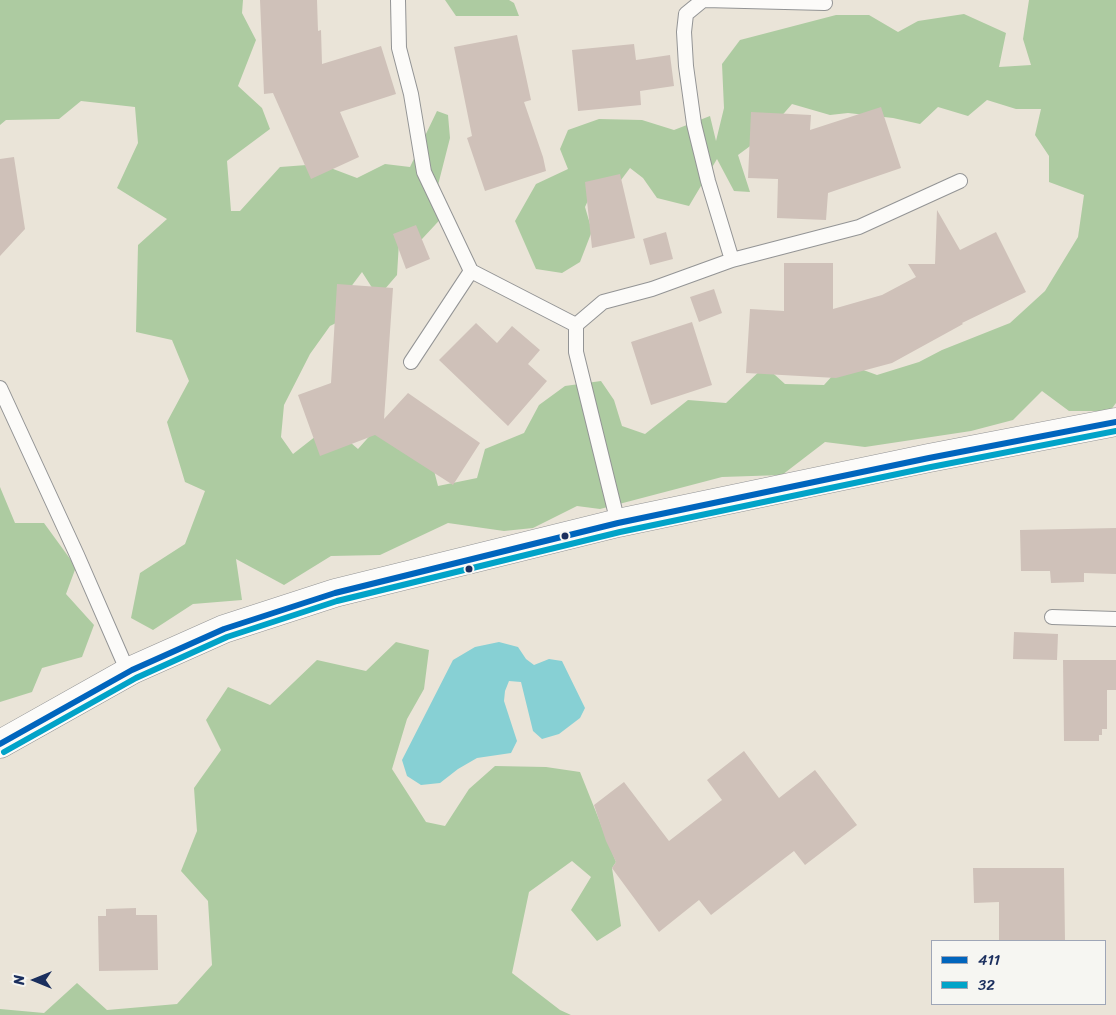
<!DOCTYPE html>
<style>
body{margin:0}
#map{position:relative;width:1116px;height:1015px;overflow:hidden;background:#eae4d8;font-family:Sriracha,sans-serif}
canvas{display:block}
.legend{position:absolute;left:931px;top:940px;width:175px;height:65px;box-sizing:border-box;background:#f6f6f2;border:1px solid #9ea6b7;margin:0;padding:6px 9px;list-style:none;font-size:15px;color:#1b2f5e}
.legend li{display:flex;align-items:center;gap:10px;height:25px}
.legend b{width:25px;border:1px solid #9ea6b7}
.north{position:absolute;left:10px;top:955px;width:50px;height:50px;-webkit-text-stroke:4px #f6f6f2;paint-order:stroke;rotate:270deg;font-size:14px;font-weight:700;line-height:20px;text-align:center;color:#1b2f5e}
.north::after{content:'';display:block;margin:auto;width:18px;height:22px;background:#1b2f5e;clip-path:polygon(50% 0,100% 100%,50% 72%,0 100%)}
</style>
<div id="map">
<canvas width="1116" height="1015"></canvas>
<ul class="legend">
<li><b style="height:6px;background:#0065bd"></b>411</li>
<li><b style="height:6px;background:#01a3c8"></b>32</li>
</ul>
<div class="north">N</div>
</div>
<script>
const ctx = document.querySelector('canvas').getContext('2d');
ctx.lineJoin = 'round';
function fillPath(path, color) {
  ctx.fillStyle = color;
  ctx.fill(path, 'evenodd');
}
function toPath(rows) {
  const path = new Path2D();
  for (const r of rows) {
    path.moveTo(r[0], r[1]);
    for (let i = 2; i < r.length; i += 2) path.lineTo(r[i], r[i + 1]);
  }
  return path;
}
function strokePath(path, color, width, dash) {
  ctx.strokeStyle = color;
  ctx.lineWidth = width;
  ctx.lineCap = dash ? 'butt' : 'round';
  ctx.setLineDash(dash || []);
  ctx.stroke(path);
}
fillPath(toPath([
 [0,0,243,0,242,13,256,40,238,86,262,108,270,129,227,161,231,211,240,211,280,167,320,164,357,178,385,164,410,167,437,111,448,115,450,138,437,189,448,211,422,239,399,242,397,275,378,297,362,272,347,292,348,317,330,326,310,354,284,405,281,437,293,454,316,436,337,431,358,449,382,422,430,455,438,486,477,478,485,449,524,433,539,405,565,386,601,381,614,400,622,426,645,434,688,400,726,403,765,366,785,384,824,385,844,363,877,375,919,362,942,350,1010,323,1045,291,1078,237,1084,195,1049,182,1049,156,1035,135,1041,109,1016,109,987,100,968,116,938,107,920,124,893,118,848,113,830,115,792,104,765,135,738,155,750,192,734,191,717,159,689,206,657,198,643,178,630,168,606,200,590,196,585,207,592,231,580,262,562,273,536,269,515,221,536,184,568,169,560,149,568,130,599,119,642,120,674,130,710,116,716,141,724,108,722,64,740,40,836,15,869,15,898,32,918,21,964,14,1006,33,999,67,1031,65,1023,39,1029,0,1116,0,1116,403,1110,411,1069,411,1042,391,1013,420,971,431,865,447,825,442,782,475,722,477,600,509,577,506,533,528,504,531,448,523,380,555,331,556,284,585,236,559,242,600,193,604,153,630,131,618,140,573,185,544,205,491,185,482,167,422,189,381,172,340,136,332,138,245,167,219,117,188,138,143,135,107,81,101,59,119,6,120,0,125],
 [445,0,509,0,514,3,519,16,456,16],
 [0,487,15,523,44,523,76,567,66,594,94,625,82,657,42,668,32,692,0,702],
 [396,642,429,650,424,689,407,719,392,769,426,822,445,826,469,789,495,766,546,767,580,772,616,862,612,868,621,926,597,941,571,910,591,877,572,861,529,892,512,973,560,1010,571,1015,0,1015,0,1009,44,1013,77,983,107,1010,177,1004,212,965,208,901,181,871,197,831,194,788,221,750,206,720,228,687,270,705,317,660,366,671]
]), '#adcba1');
fillPath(toPath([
 [499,642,518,647,526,659,534,665,549,659,562,661,585,708,580,718,559,734,542,739,533,731,521,682,509,681,505,691,504,701,517,741,511,753,477,758,458,769,440,783,421,785,407,776,402,760,453,660,475,647]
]), '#87d0d4');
fillPath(toPath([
 [260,0,317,0,318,31,321,30,322,64,381,46,396,94,340,112,359,157,311,179,273,93,264,94],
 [517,35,531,100,524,102,543,157,546,171,485,191,467,138,472,136,454,47],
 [634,44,636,60,670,55,674,86,640,91,641,105,578,111,572,50],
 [881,107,901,168,828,193,826,220,777,218,778,179,748,178,751,112,811,115,810,130],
 [14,157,25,229,0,256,0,159],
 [620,174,635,238,592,248,585,182],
 [937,210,960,250,996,232,1026,292,962,323,963,324,892,363,836,378,746,373,750,309,784,311,784,263,833,263,833,309,882,295,916,277,908,264,935,264],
 [416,225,430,259,406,269,393,234],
 [666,232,673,259,650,265,643,239],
 [337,284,393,288,384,419,408,393,480,443,453,485,375,435,320,456,298,395,331,383],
 [714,289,722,313,699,322,690,297],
 [692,322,712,385,651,405,631,342],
 [476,323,497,343,512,326,540,350,528,364,547,381,508,426,439,360],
 [1116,528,1116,574,1084,573,1084,582,1051,583,1050,571,1021,571,1020,530],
 [1014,632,1058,634,1057,660,1013,659],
 [1063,660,1116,660,1116,690,1107,690,1107,729,1102,729,1102,735,1099,735,1099,741,1064,741],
 [744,751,779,798,815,770,857,825,805,865,794,851,711,915,699,900,659,932,612,868,616,862,606,841,594,805,624,782,669,841,722,800,707,780],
 [973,868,1064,868,1065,941,999,941,999,902,974,903],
 [136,908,136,915,157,915,158,970,99,971,98,916,106,916,106,909]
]), '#cfc1b9');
const service = toPath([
 [398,0,399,48,411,94,424,172,471,271,411,362],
 [703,0,686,14,684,32,686,66,694,124,708,181,732,260],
 [705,0,825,3],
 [471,271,576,325],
 [0,388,77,555,128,672],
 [618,523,576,352,576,325,603,302,652,289,732,260,859,227,960,181],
 [1052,617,1116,619]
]);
const tertiary = toPath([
 [0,744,132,670,224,629,335,593,618,523,929,458,1116,422]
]);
strokePath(service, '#939495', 16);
strokePath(tertiary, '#939495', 29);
strokePath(service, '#fcfbf9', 14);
strokePath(tertiary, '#fcfbf9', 28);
strokePath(toPath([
 [0,744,132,670,224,629,335,593,618,523,929,458,1116,422]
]), '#0065bd', 6);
strokePath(toPath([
 [4,752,136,678,227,637,337,601,620,532,931,467,1116,431]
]), '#01a3c8', 6);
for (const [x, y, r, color] of [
 [565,536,4.5,"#1b2f5e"],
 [469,569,4.5,"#1b2f5e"]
]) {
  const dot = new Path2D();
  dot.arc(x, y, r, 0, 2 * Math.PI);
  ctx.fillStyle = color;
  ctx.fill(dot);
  strokePath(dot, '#f6f6f2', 2);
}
</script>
